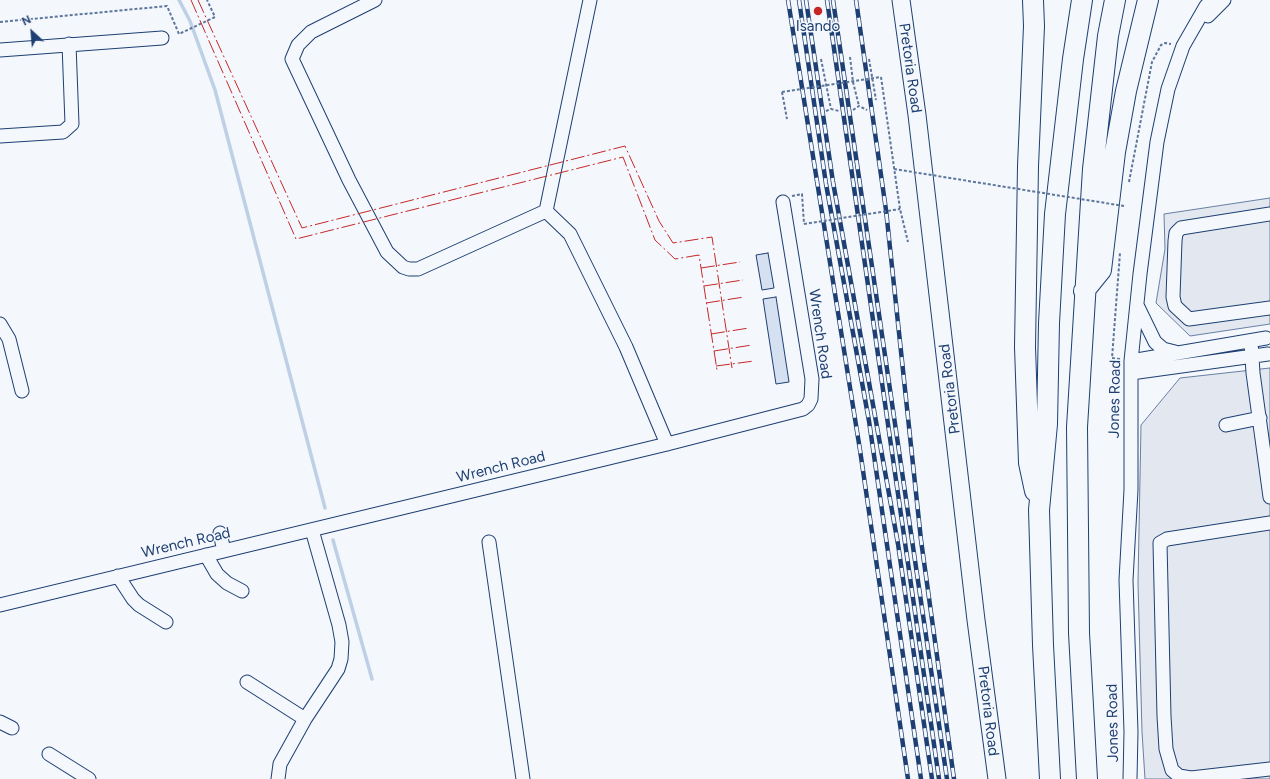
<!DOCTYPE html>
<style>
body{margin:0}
#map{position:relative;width:1270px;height:779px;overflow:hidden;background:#f4f7fb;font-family:Figtree,sans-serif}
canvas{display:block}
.north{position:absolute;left:12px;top:12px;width:40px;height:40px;-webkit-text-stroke:3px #f4f7fb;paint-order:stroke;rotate:334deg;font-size:11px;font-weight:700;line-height:16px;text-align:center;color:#1d3f73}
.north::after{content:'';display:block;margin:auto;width:14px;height:18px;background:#1d3f73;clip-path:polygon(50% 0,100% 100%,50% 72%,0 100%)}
</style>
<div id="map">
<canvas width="1270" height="779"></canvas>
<div class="north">N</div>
</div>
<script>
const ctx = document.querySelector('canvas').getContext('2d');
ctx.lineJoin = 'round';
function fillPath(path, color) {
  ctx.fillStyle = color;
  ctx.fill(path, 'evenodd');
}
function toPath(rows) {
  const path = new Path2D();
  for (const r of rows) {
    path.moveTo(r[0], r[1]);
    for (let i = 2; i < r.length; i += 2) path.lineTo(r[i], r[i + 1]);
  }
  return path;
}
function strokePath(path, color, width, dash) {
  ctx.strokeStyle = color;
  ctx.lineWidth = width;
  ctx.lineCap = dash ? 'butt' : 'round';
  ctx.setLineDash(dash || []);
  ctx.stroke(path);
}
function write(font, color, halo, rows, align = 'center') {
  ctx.font = font + ' Figtree,sans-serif';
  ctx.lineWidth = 3;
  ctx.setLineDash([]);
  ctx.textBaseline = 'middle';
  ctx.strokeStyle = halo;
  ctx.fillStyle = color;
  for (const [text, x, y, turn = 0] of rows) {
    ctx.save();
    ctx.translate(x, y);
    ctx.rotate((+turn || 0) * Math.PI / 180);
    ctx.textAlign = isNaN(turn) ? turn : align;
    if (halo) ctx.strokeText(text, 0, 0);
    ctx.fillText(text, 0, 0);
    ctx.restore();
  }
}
const parking = toPath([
 [1270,198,1270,324,1190,336,1156,303,1165,249,1164,214,1270,198],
 [1270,368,1270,779,1145,779,1142,732,1138,583,1141,425,1180,378,1270,368]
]);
fillPath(parking, '#e3e8f0');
strokePath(parking, '#687fa3', 1);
strokePath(toPath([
 [179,0,190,21,215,90,325,508],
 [333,540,372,679]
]), '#bed0e5', 3.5);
const building = toPath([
 [768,253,774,288,762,290,756,255,768,253],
 [776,297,789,382,776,384,763,299,776,297]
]);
fillPath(building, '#d5e0f0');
strokePath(building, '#1d3f73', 1);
const minor = toPath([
 [375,0,311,32,298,45,292,59,349,180,387,252,403,267,409,269,418,269,546,211],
 [1208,16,1224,0],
 [0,50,162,38],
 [0,136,63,132,72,124,69,44],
 [546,211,570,234,626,347,667,444],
 [546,211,590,0],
 [1270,214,1181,228,1176,233,1175,241,1173,297,1175,306,1189,319,1270,308],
 [1137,305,1155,342,1163,349,1175,352],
 [0,324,9,339,22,391],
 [1251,341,1253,373,1270,497],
 [1131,361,1266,338],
 [1131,373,1268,354],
 [1226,425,1260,418],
 [1270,523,1167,539,1160,543,1164,716,1166,749,1172,770,1179,776,1191,778,1270,769],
 [220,533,224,551],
 [489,542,523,779],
 [206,555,217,574,227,583,242,591],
 [118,576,133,599,139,605,166,622],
 [0,605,667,444,803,409,808,405,811,399,812,379,783,202],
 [247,682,305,719],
 [0,722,12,728],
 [49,754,89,779],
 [278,779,280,764,305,719,338,669,341,659,342,642,339,625,312,530],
 [1130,779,1131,732,1126,580,1131,490,1131,361,1140,274,1157,142,1168,89,1183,46,1206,6,1212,0]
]);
const major = toPath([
 [901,0,917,115,976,620,997,779]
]);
const highway = toPath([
 [1033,0,1034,26,1028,166,1025,347,1029,463,1035,491],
 [1084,291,1101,270,1115,152,1126,91,1148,0],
 [1050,779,1043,645,1039,510,1047,424,1049,323,1055,214,1073,59,1082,0],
 [1087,779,1079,633,1077,427,1093,169,1108,36,1115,0]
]);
strokePath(minor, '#1d3f73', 15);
strokePath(major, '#1d3f73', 19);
strokePath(highway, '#1d3f73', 22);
strokePath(toPath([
 [0,22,167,6,179,34,215,17,207,0],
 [850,57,853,82,859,106],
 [821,59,831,109],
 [869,59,876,100],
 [881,77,900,209,908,242],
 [782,92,787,119],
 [853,110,859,106,867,110],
 [826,111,831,109,839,111],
 [1129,182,1152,62,1161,45,1165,43,1171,44],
 [792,196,802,194,804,224],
 [1120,359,1112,358,1120,253]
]), '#5e769c', 2, [3, 2]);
strokePath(minor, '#f4f7fb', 13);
strokePath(major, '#f4f7fb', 17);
strokePath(highway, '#f4f7fb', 20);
const rail = toPath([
 [788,0,860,450,908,779],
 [799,0,826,184,869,421,921,779],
 [806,0,833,182,898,544,932,779],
 [827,0,939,779],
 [833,0,947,779],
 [856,0,886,210,921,540,954,779]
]);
strokePath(rail, '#1d3f73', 4.5);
strokePath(rail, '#f4f7fb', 3, [9]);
strokePath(toPath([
 [782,92,881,77],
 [894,169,1124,206],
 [804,224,900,209]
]), '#5e769c', 2, [3, 2]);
strokePath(toPath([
 [191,0,296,239,623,157,655,240,675,259,699,255,717,370],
 [198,0,302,228,625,146,659,221,673,243,712,237,732,368],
 [701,268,740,262],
 [704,286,743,280],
 [706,303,744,297],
 [711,334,749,328],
 [714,351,752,345],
 [716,366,754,361]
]), '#c62828', 1, [14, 3, 2, 3]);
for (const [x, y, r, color] of [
 [818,11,5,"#c62828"]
]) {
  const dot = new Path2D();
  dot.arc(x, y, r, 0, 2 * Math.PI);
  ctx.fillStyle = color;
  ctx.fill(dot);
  strokePath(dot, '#f4f7fb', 1.5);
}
write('15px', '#1d3f73', '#f4f7fb', [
 ["Isando",818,27]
]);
write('15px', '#1d3f73', '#f4f7fb', [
 ["Pretoria Road",910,68,82],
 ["Wrench Road",820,334,82],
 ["Pretoria Road",950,389,-97],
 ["Jones Road",1115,399,-89],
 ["Wrench Road",501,467,-14],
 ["Wrench Road",186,543,-13],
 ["Pretoria Road",988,711,83],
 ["Jones Road",1113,723,-91]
]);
</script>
